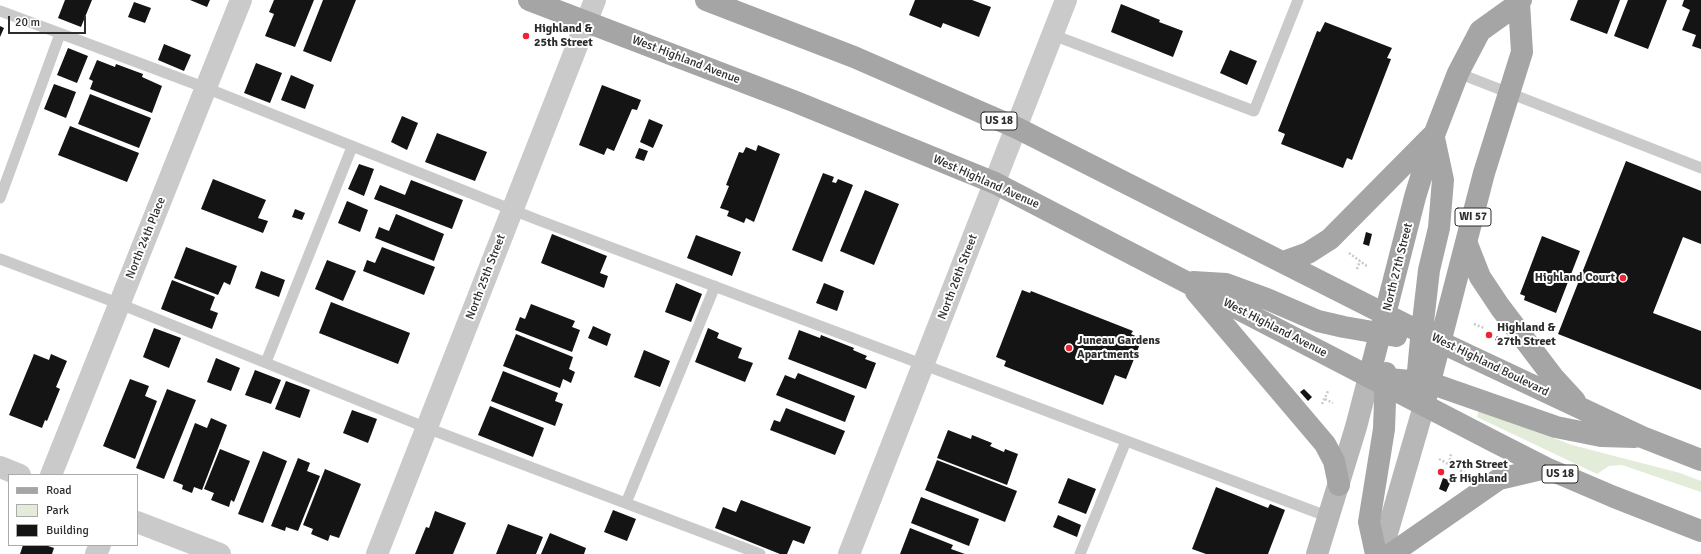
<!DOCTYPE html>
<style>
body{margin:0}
#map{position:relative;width:1701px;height:554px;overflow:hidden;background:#fff;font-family:Signika,sans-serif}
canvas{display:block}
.legend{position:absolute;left:8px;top:474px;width:130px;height:72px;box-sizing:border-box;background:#fff;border:1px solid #ababab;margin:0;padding:5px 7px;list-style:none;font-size:12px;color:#2d2d2d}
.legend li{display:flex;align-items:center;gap:8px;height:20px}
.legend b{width:20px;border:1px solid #ababab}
.scale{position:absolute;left:8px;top:16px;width:78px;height:18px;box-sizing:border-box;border:2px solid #2d2d2d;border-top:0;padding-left:5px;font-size:12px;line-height:14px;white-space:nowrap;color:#2d2d2d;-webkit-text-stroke:3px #fff;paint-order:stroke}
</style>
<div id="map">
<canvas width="1701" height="554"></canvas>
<ul class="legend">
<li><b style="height:5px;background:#a5a5a5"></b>Road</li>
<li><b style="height:11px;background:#e3ebd9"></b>Park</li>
<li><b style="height:11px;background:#141414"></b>Building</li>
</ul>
<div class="scale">20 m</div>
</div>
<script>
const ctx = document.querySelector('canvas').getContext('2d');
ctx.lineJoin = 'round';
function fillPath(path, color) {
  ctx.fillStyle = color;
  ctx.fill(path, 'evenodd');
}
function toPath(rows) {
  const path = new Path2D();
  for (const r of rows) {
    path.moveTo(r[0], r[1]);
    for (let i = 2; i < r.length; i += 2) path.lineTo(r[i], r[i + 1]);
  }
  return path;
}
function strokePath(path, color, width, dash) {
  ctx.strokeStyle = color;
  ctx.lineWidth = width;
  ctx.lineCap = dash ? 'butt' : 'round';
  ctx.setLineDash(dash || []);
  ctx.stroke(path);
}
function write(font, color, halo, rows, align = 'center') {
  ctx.font = font + ' Signika,sans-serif';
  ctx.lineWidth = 4;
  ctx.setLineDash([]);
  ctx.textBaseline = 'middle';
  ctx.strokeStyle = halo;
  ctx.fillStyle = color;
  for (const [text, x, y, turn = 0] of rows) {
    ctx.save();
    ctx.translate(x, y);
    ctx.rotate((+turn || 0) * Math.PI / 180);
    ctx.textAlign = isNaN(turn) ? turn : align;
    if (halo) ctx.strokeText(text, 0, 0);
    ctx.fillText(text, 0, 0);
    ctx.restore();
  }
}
fillPath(toPath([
 [1479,410,1572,445,1680,473,1701,481,1701,492,1622,465,1609,466,1597,474,1477,417]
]), '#e3ebd9');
fillPath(toPath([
 [65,0,92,0,81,27,58,18],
 [190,0,210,0,207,7],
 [274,0,314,0,295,47,265,36,274,14,269,12],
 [323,0,356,0,331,62,303,51],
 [915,0,972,0,991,7,979,37,943,23,941,28,909,15],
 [1578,0,1620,0,1607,34,1570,20],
 [1628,0,1667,0,1648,49,1614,36],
 [1684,0,1701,0,1701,49,1692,46,1696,35,1682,30,1690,10,1682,6],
 [134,2,151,8,145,23,128,17],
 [1121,4,1160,20,1159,22,1183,31,1173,57,1111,32],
 [1325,22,1392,48,1387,58,1391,59,1352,160,1347,158,1343,168,1281,144,1285,134,1278,131,1317,31,1320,32],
 [0,26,4,28,0,37],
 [164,44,191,55,184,71,158,60],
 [68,48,88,56,77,83,57,75],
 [1230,50,1257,61,1247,85,1220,73],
 [97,60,115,67,116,64,143,74,142,77,162,86,152,113,90,89,93,81,89,79],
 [256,63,282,73,270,103,244,93],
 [291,75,314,85,305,109,281,100],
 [54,84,76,92,66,118,44,109],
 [602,85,641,100,637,110,632,109,614,151,607,148,604,155,579,145],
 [90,94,151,118,139,148,78,124],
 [402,116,418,123,407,150,391,142],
 [649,119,663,125,653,148,640,142],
 [70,126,139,153,127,182,58,155],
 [437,133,487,152,475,181,425,162],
 [758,145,780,154,754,222,746,218,744,223,727,216,729,211,720,208,729,186,726,185,739,152,743,153,746,147,756,151],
 [639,148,648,151,644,161,635,158],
 [1626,161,1701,191,1701,244,1683,237,1653,313,1701,331,1701,390,1558,334],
 [359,164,374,169,364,196,348,189],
 [823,173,834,177,832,182,836,183,838,179,853,185,822,262,792,250],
 [213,179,266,200,258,218,268,221,263,233,201,209],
 [411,180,463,200,452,229,374,199,380,185,405,195],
 [865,190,899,204,874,265,840,251],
 [347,201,368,210,360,232,338,223],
 [295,209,305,213,302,220,292,217],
 [396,214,444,234,434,261,375,238,379,227,389,231],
 [1366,232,1372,234,1369,246,1363,244],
 [552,234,607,256,600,273,608,276,604,288,541,263],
 [696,235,741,252,732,276,687,258],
 [1542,236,1580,251,1556,313,1524,300,1525,296,1520,294],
 [186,247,237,266,230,285,224,282,218,295,174,278],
 [382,247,435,267,424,295,363,271,367,260,375,263],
 [327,260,356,271,343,301,315,289],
 [261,271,285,280,279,297,255,288],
 [172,280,215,297,210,310,218,313,212,329,161,309],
 [676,283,702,294,691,322,665,312],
 [824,283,844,291,837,311,816,303],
 [1022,290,1030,293,1031,291,1133,331,1131,334,1142,339,1126,379,1115,375,1103,405,1004,366,1006,361,996,357],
 [331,302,410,333,398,364,319,333],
 [531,304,575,321,572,327,580,330,572,352,515,330,520,317,525,319],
 [593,326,611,334,607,346,588,338],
 [154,328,181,338,169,368,143,357],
 [708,328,719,333,717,338,742,348,738,358,753,363,745,382,695,362],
 [799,330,820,338,821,335,854,348,853,350,867,356,865,359,876,363,866,389,788,359],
 [516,334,573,357,569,369,575,372,571,383,563,379,560,388,503,366],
 [1497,336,1504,339,1502,344,1495,340],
 [644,350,670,361,660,387,634,377],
 [34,354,49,360,51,354,67,361,56,387,60,389,47,421,45,420,42,428,9,415],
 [216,358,240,368,231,391,207,382],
 [255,370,281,380,271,404,245,395],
 [503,371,558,393,555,401,563,404,555,426,491,401],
 [798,373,855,396,845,422,776,395,785,375,795,379],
 [130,379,149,386,145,396,157,401,135,459,103,446],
 [286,381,310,390,300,418,275,409],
 [167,389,196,400,164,479,136,468],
 [1304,389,1312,397,1308,401,1300,392],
 [490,406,544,428,533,457,478,435],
 [786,408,845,431,835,455,770,430,774,420,780,422],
 [352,410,377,419,368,443,343,433],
 [211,418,227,425,202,490,194,487,192,493,182,489,183,485,173,481,195,423,207,428],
 [948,430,971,439,972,435,992,443,990,446,1004,452,1005,449,1018,454,1007,485,937,458],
 [220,449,250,461,234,502,231,500,229,507,211,500,214,493,204,489],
 [263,451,287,461,263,523,238,514],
 [298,458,310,463,307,471,320,476,298,531,286,527,285,531,271,526],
 [937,460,1017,491,1005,522,925,490],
 [325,469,361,484,339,538,330,535,328,541,311,534,313,529,303,525],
 [1068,478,1096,489,1086,514,1058,503],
 [1443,478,1451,481,1446,492,1439,489],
 [1216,487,1268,508,1270,504,1285,510,1268,554,1206,554,1192,549],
 [921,497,979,519,969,546,911,523],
 [741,500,811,527,804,544,793,540,787,554,780,554,715,528,723,507,736,512],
 [613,510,636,519,627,541,604,532],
 [435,511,466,523,453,554,415,554,426,527,429,528],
 [1058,515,1081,525,1077,537,1053,527],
 [508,524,543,537,536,554,496,554],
 [910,528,953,545,951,549,965,554,900,554],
 [550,533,586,548,584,554,541,554],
 [23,545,45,545,54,548,52,554,20,554]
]), '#141414');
strokePath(toPath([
 [1349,253,1368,267],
 [1357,269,1360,261],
 [1474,324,1484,328],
 [1325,399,1333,403],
 [1322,404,1328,391],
 [1439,459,1465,473],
 [1449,464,1451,454]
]), '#cacaca', 2.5, [2, 2]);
strokePath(toPath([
 [0,11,206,88,538,220,1329,517],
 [1053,35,1254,111,1298,0],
 [1458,73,1701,168],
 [0,198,60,34],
 [0,259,120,304,427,428,760,554],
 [266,362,352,147],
 [626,503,715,286],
 [1080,554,1126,441]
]), '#cacaca', 11);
strokePath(toPath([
 [0,467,20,475],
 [51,475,241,0],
 [137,522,220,554],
 [96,554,100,545],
 [377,554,595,0],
 [849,554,1066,0]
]), '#cacaca', 22);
strokePath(toPath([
 [1317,554,1356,427,1369,377],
 [1381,554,1424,406]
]), '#b7b7b7', 22);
strokePath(toPath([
 [529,0,796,102,995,183,1495,442,1546,468,1614,497,1701,531],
 [706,0,854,57,1017,128,1440,342,1642,437,1701,460],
 [1519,3,1480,31,1458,73,1434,135,1415,197,1369,377,1430,383,1556,427,1601,436,1635,437],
 [1467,244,1480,277,1500,307,1553,377,1575,401],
 [1283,262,1308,253,1330,239,1431,137],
 [1193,282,1226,284,1267,299,1318,321,1344,327,1396,336],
 [1196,292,1325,444,1334,461,1339,485],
 [1421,396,1417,382,1421,339,1429,270,1439,228,1443,180,1434,138],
 [1426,397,1484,173,1522,52,1519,3,1521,0],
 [1376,554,1369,522,1384,429,1386,373],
 [1391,554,1499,479,1546,468]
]), '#a5a5a5', 22);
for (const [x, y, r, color] of [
 [526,36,4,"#ef2332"],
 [1623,278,4,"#ef2332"],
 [1489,335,4,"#ef2332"],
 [1069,348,4,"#ef2332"],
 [1441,472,4,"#ef2332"]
]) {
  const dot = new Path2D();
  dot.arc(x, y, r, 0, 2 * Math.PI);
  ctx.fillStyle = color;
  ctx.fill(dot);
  strokePath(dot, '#fff', 1.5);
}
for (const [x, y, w] of [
 [999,121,36],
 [1473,217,36],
 [1560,474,36]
]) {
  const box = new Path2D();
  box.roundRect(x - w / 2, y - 9, w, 18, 3);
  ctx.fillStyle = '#fff';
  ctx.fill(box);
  strokePath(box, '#2d2d2d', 1);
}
write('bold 11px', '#2d2d2d', null, [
 ["US 18",999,121],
 ["WI 57",1473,217],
 ["US 18",1560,474]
]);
write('bold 12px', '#2d2d2d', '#fff', [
 ["Highland &",534,29],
 ["25th Street",534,43],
 ["Highland Court",1615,278,"right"],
 ["Highland &",1497,328],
 ["27th Street",1497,342],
 ["Juneau Gardens",1077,341],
 ["Apartments",1077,355],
 ["27th Street",1449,465],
 ["& Highland",1449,479]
], 'left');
write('12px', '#2d2d2d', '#fff', [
 ["West Highland Avenue",686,60,21],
 ["West Highland Avenue",986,182,24],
 ["North 24th Place",146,238,-68],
 ["North 27th Street",1398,267,-76],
 ["North 25th Street",486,277,-69],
 ["North 26th Street",958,277,-69],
 ["West Highland Avenue",1275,328,27],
 ["West Highland Boulevard",1490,365,26]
]);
</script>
